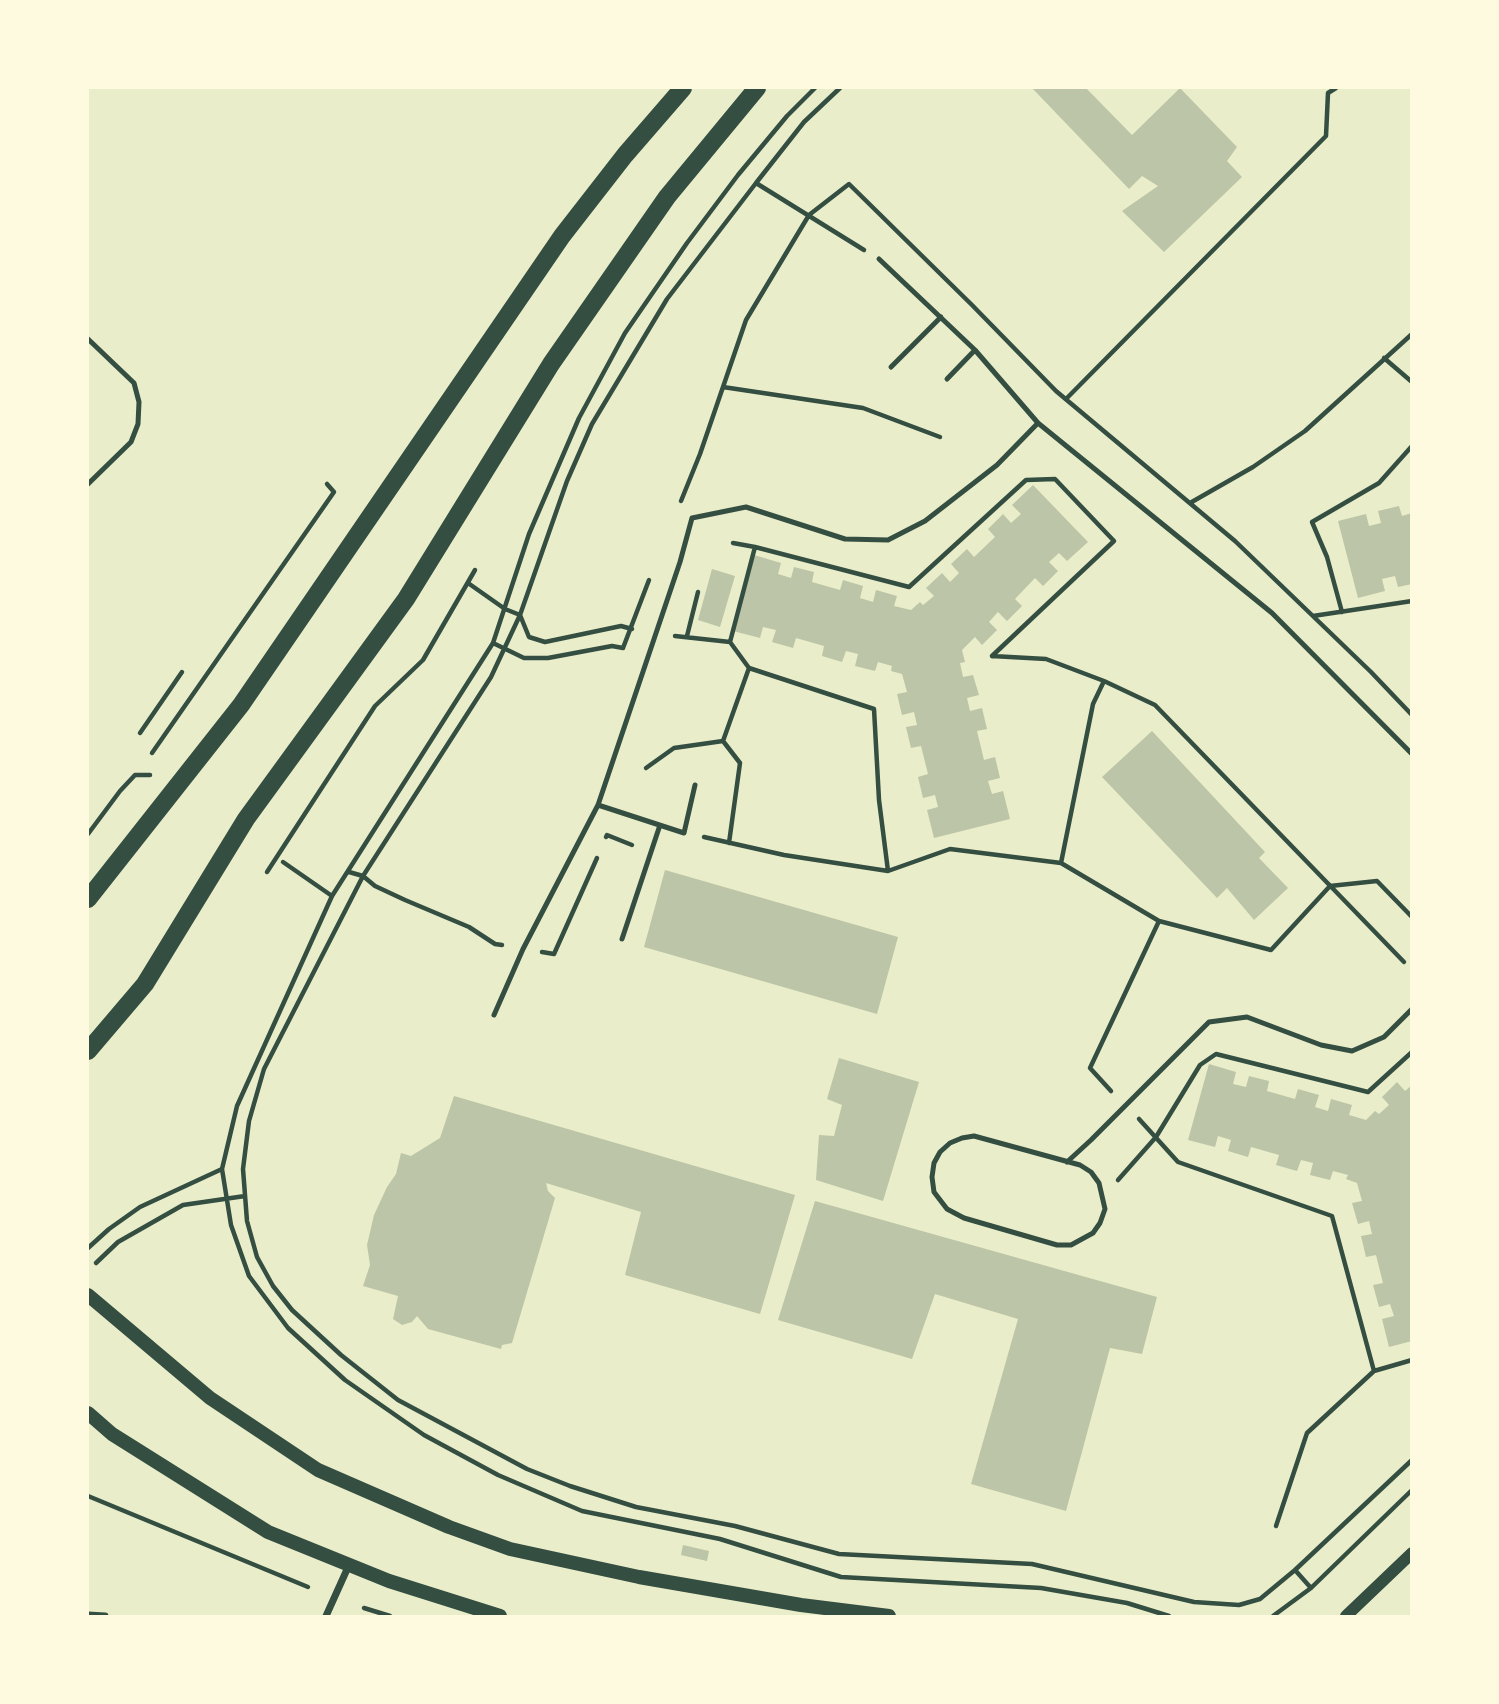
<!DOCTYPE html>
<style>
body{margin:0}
#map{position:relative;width:1499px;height:1704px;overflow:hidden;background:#e9edc9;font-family:"DejaVu Sans",sans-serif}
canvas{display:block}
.frame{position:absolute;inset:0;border:89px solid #fefae0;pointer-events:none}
</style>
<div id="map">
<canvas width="1499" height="1704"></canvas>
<div class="frame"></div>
</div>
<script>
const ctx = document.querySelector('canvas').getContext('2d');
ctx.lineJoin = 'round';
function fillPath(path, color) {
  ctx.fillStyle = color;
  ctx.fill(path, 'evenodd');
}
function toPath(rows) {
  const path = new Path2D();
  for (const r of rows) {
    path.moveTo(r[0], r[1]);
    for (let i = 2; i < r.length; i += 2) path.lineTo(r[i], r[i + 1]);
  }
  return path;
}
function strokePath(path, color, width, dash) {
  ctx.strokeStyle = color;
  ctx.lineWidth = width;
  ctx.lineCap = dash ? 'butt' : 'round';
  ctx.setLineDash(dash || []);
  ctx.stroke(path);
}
fillPath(toPath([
 [1032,88,1086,88,1132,135,1180,88,1237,147,1227,161,1242,177,1164,252,1122,211,1158,186,1142,176,1129,189],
 [1033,485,1088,542,1067,561,1059,553,1049,562,1058,571,1043,586,1035,578,1015,599,1022,606,1007,621,998,612,989,622,997,630,982,645,975,637,962,650,965,662,960,663,963,677,973,675,979,695,967,698,970,711,982,708,987,729,977,731,984,760,995,757,1000,778,988,781,992,794,1003,791,1010,819,934,838,927,810,938,807,935,795,923,798,918,777,928,774,921,746,911,748,906,727,917,725,914,712,902,715,897,694,907,692,902,674,891,671,892,666,878,662,875,671,855,666,858,654,846,651,842,662,822,656,824,646,796,638,793,648,772,642,776,630,763,627,760,638,733,631,754,555,781,563,778,574,791,578,794,567,814,572,812,582,840,590,843,580,863,586,860,598,873,602,876,590,897,596,894,606,911,610,920,602,923,605,934,596,926,588,942,573,950,582,959,573,951,564,967,549,974,557,995,537,988,529,1003,514,1011,523,1021,514,1012,505],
 [1399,506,1402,516,1412,513,1412,584,1398,587,1395,576,1382,579,1385,591,1358,598,1338,521,1366,514,1369,526,1381,523,1378,511],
 [712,569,735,576,720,627,698,620],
 [1152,731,1265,852,1259,858,1288,888,1254,920,1227,888,1217,898,1102,777],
 [665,870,898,937,877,1014,644,947],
 [839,1058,919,1082,883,1201,816,1180,819,1135,834,1136,842,1105,827,1099],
 [1209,1064,1236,1072,1233,1084,1246,1087,1249,1076,1269,1081,1267,1091,1295,1099,1298,1089,1319,1095,1315,1107,1328,1111,1331,1099,1352,1105,1349,1115,1366,1120,1375,1111,1379,1114,1389,1105,1382,1097,1397,1082,1405,1091,1412,1085,1412,1341,1389,1347,1382,1319,1394,1316,1390,1304,1379,1307,1373,1285,1383,1283,1376,1255,1366,1257,1361,1236,1372,1234,1369,1221,1358,1224,1352,1203,1362,1201,1357,1183,1346,1179,1348,1175,1333,1171,1330,1180,1310,1175,1313,1163,1301,1160,1297,1171,1276,1165,1279,1155,1251,1147,1248,1157,1228,1151,1231,1140,1218,1136,1215,1147,1188,1140],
 [454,1096,795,1195,760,1314,625,1275,641,1212,546,1183,548,1191,555,1198,512,1343,502,1345,501,1349,428,1329,417,1316,412,1322,402,1325,393,1319,398,1296,363,1286,370,1265,367,1245,374,1215,387,1187,396,1174,401,1153,411,1156,440,1138],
 [815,1201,1157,1297,1142,1354,1110,1348,1066,1511,971,1484,1018,1319,935,1294,912,1359,778,1320],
 [683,1545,709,1551,707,1561,681,1555]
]), '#bcc5a7');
strokePath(toPath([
 [815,88,787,116,738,175,687,243,625,333,579,418,529,534,493,643,332,896,237,1106,222,1169,231,1225,249,1276,288,1328,345,1380,424,1435,498,1475,582,1511,720,1539,841,1577,1041,1588,1127,1603,1169,1616],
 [840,88,804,122,756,183,864,250],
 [756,183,667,299,592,424,567,481,520,615,491,677,363,876,264,1069,249,1121,243,1169,247,1221,257,1257,273,1286,292,1310,341,1355,398,1400,527,1469,570,1486,636,1507,735,1526,839,1554,1032,1564,1194,1602,1239,1605,1260,1599,1295,1570,1311,1588],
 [1384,358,1412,382],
 [723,387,863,408,940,437],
 [1066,399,1326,136,1328,93,1336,88],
 [681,501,700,454,746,320,809,215,849,184,972,305,1056,391,1235,541,1371,672,1412,715],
 [1190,503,1253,467,1305,431,1412,334],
 [733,543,755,547],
 [468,583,505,609,520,615,529,637,545,642,621,626,632,629],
 [1342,612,1327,557,1312,522,1379,483,1412,446],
 [1313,616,1412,601],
 [675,636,730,642],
 [687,636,698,592],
 [493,643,524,658,548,658,612,646,623,648],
 [623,648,649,580],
 [992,656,1046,659,1104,681,1155,705,1404,962],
 [749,668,874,709,879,800,888,871],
 [140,733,182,672],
 [152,753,334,492,327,484],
 [646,768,674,748,723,741],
 [88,834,120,791,135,775,150,775],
 [606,837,607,835,632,845],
 [704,837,784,855,888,871,950,849,1061,863,1159,921],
 [729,843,740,763,723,741,749,668,730,642,755,547,909,587,1026,480,1055,479,1114,541,992,656],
 [283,862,332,896],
 [1061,863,1093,704,1104,681],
 [267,872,375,706,423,660,475,570],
 [349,872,363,876,375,886,405,900,469,927,495,944,502,945],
 [542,952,554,954,597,858],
 [1111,1091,1090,1068,1159,921,1271,950,1330,886,1377,881,1412,917],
 [1139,1119,1178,1162,1332,1216,1374,1371],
 [1118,1180,1156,1137,1200,1065,1216,1054,1368,1092,1412,1052],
 [88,1248,109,1229,140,1207,222,1169],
 [96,1263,118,1242,183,1205,245,1196],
 [88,1496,308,1587],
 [1276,1526,1307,1433,1374,1371,1412,1360],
 [1295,1570,1412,1460],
 [364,1608,390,1616],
 [1273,1616,1311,1588,1412,1490]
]), '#344e41', 4.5);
strokePath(toPath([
 [879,259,975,350,1038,423],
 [88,339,134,383,139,402,138,424,131,442,88,484],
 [891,367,941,317],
 [947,379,975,350],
 [598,805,684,833,695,785],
 [622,939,660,825],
 [494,1015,523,949,598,805,680,562,692,518,746,507,845,539,888,540,925,521,997,465,1038,423,1272,613,1412,754],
 [974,1136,1080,1165,1091,1172,1099,1183,1105,1209,1100,1223,1093,1233,1071,1245,1057,1245,964,1218,947,1209,934,1192,932,1177,934,1163,940,1152,950,1143,962,1138,974,1136],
 [1067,1162,1091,1140,1209,1022,1247,1017,1321,1045,1352,1051,1384,1037,1412,1009]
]), '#344e41', 5);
strokePath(toPath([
 [88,1615,105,1616],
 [326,1616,349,1565]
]), '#344e41', 7);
strokePath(toPath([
 [1346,1616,1412,1553]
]), '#344e41', 12);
strokePath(toPath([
 [88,1295,210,1398,318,1470,449,1527,510,1549,639,1577,801,1605,889,1616],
 [88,1413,112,1434,268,1532,389,1581,500,1616]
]), '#344e41', 14);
strokePath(toPath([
 [88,899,241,705,562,236,625,155,683,88],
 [88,1051,145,984,246,819,406,599,551,364,667,197,757,88]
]), '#344e41', 18);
</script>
